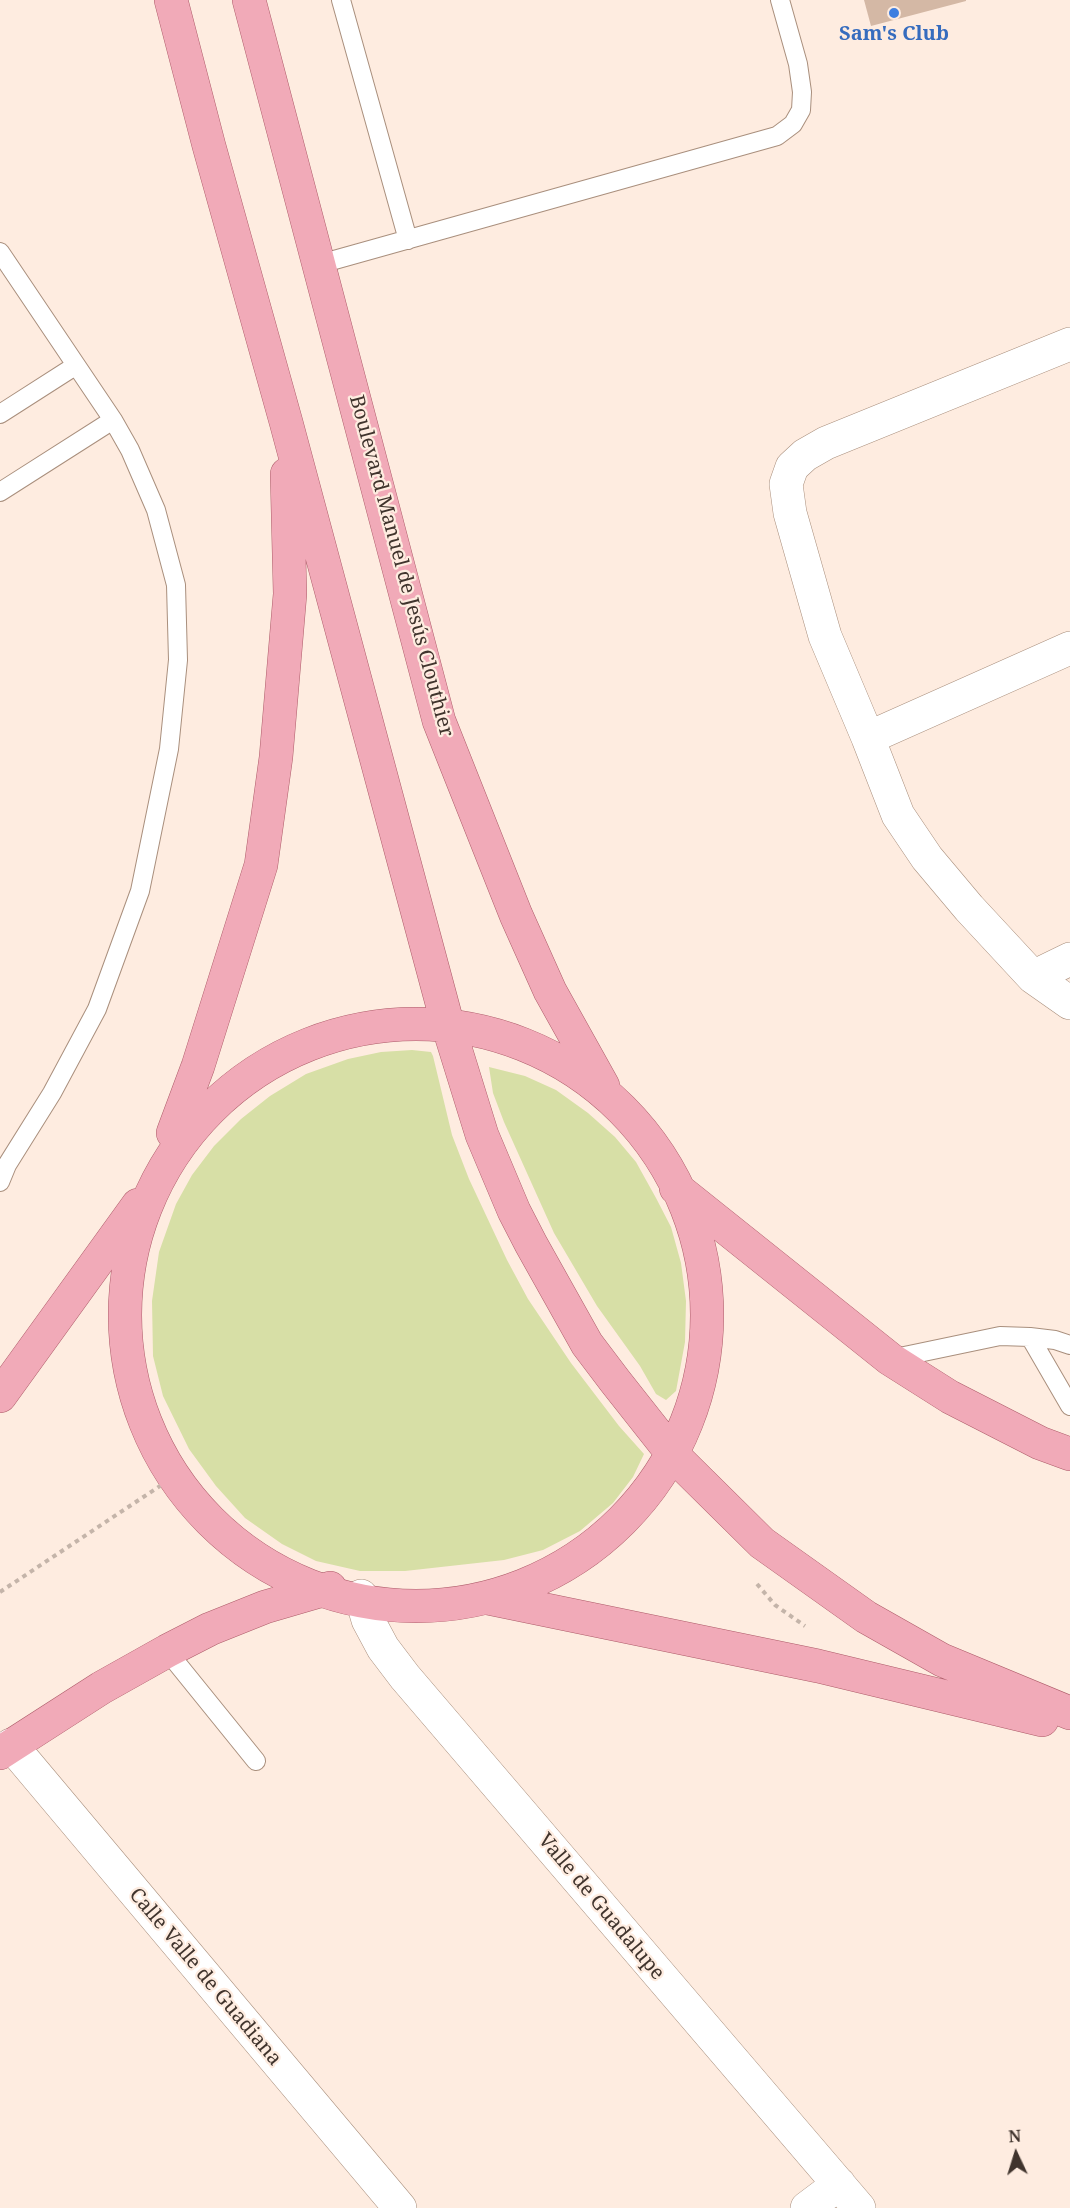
<!DOCTYPE html>
<meta charset="utf-8">
<style>
body{margin:0}
#map{position:relative;width:1070px;height:2208px;overflow:hidden;background:#feece0;font-family:"Noto Serif",serif}
canvas{display:block}
.north{position:absolute;left:986px;top:2124px;width:60px;height:60px;-webkit-text-stroke:4px #feece0;paint-order:stroke;rotate:356deg;font-size:16px;font-weight:700;line-height:24px;text-align:center;color:#40342d}
.north::after{content:'';display:block;margin:auto;width:21px;height:27px;background:#40342d;clip-path:polygon(50% 0,100% 100%,50% 72%,0 100%)}
</style>
<div id="map">
<canvas width="1070" height="2208"></canvas>
<div class="north">N</div>
</div>
<script>
const ctx = document.querySelector('canvas').getContext('2d');
ctx.lineJoin = 'round';
function fillPath(path, color) {
  ctx.fillStyle = color;
  ctx.fill(path, 'evenodd');
}
function toPath(rows) {
  const path = new Path2D();
  for (const r of rows) {
    if (r.length === 3) {
      path.moveTo(r[0] + r[2], r[1]);
      path.arc(r[0], r[1], r[2], 0, 2 * Math.PI);
      continue;
    }
    path.moveTo(r[0], r[1]);
    for (let i = 2; i < r.length; i += 2) path.lineTo(r[i], r[i + 1]);
  }
  return path;
}
function strokePath(path, color, width, dash) {
  ctx.strokeStyle = color;
  ctx.lineWidth = width;
  ctx.lineCap = dash ? 'butt' : 'round';
  ctx.setLineDash(dash || []);
  ctx.stroke(path);
}
function write(font, color, halo, rows, align = 'center') {
  ctx.font = font + ' "Noto Serif",serif';
  ctx.lineWidth = 4.5;
  ctx.setLineDash([]);
  ctx.textBaseline = 'middle';
  ctx.strokeStyle = halo;
  ctx.fillStyle = color;
  for (const [text, x, y, turn = 0] of rows) {
    ctx.save();
    ctx.translate(x, y);
    ctx.rotate((+turn || 0) * Math.PI / 180);
    ctx.textAlign = isNaN(turn) ? turn : align;
    if (halo) ctx.strokeText(text, 0, 0);
    ctx.fillText(text, 0, 0);
    ctx.restore();
  }
}
fillPath(toPath([
 [412,1050,431,1052,433,1056,452,1135,469,1179,507,1260,528,1299,571,1363,619,1426,644,1454,633,1477,613,1503,580,1531,543,1550,504,1560,405,1571,360,1571,316,1561,282,1544,245,1518,216,1486,189,1449,163,1396,153,1356,152,1301,159,1252,176,1204,192,1175,214,1146,241,1119,270,1096,306,1074,348,1059,381,1052],
 [489,1067,525,1076,556,1090,588,1113,615,1137,636,1162,656,1198,671,1227,681,1263,686,1301,685,1342,676,1391,666,1400,656,1394,640,1366,597,1306,554,1233,504,1122,493,1093]
]), '#d7dfa6');
fillPath(toPath([
 [864,0,966,0,966,1,871,26]
]), '#d4b8a5');
const service = toPath([
 [341,0,408,240],
 [0,252,113,420,130,450,156,510,176,585,178,660,169,749,140,891,97,1009,52,1093,7,1165,0,1182],
 [320,264,777,136,793,124,801,110,802,92,798,64,780,0],
 [0,414,75,366],
 [0,492,113,420],
 [1030,1337,1070,1406],
 [890,1359,1000,1336,1030,1337,1055,1340,1070,1345],
 [167,1651,256,1761]
]);
const minor = toPath([
 [1070,344,826,443,805,455,792,467,786,484,790,513,825,636,868,738,898,815,927,858,969,908,1033,977,1070,1003],
 [868,738,1070,648],
 [1033,977,1070,959],
 [11,1745,400,2208]
]);
const tertiary = toPath([
 [361,1596,368,1620,383,1648,405,1677,859,2208],
 [807,2208,839,2184]
]);
const primary = toPath([
 [171,0,209,146,286,422,447,1022,482,1135,514,1211,531,1244,587,1344,615,1381,675,1457,762,1543,866,1617,942,1660,1070,1713],
 [249,0,439,721,516,915,550,991,603,1086],
 [416,1315,291],
 [173,1133,198,1066,261,865,276,757,290,594,287,474],
 [676,1188,890,1359,950,1397,1040,1443,1070,1454],
 [0,1396,138,1205],
 [488,1598,818,1666,1042,1720],
 [0,1753,101,1688,167,1651,210,1629,265,1607,330,1588]
]);
strokePath(service, '#a98f7d', 20);
strokePath(minor, '#a98f7d', 34);
strokePath(tertiary, '#a98f7d', 34);
strokePath(primary, '#ad5c69', 34);
strokePath(toPath([
 [757,1584,775,1605,805,1626],
 [0,1592,172,1478]
]), '#c4b4a9', 4, [4.5, 4.5]);
strokePath(service, '#fff', 18);
strokePath(minor, '#fff', 33);
strokePath(tertiary, '#fff', 33);
strokePath(primary, '#f1aab8', 33);
for (const [x, y, r, color] of [
 [894,13,6,"#3f7fe0"]
]) {
  const dot = new Path2D();
  dot.arc(x, y, r, 0, 2 * Math.PI);
  ctx.fillStyle = color;
  ctx.fill(dot);
  strokePath(dot, '#feece0', 2);
}
write('bold 20px', '#366cbe', '#feece0', [
 ["Sam's Club",894,34]
]);
write('20px', '#40342d', '#feece0', [
 ["Boulevard Manuel de Jesús Clouthier",401,566,75],
 ["Valle de Guadalupe",601,1907,50],
 ["Calle Valle de Guadiana",205,1977,50]
]);
</script>
